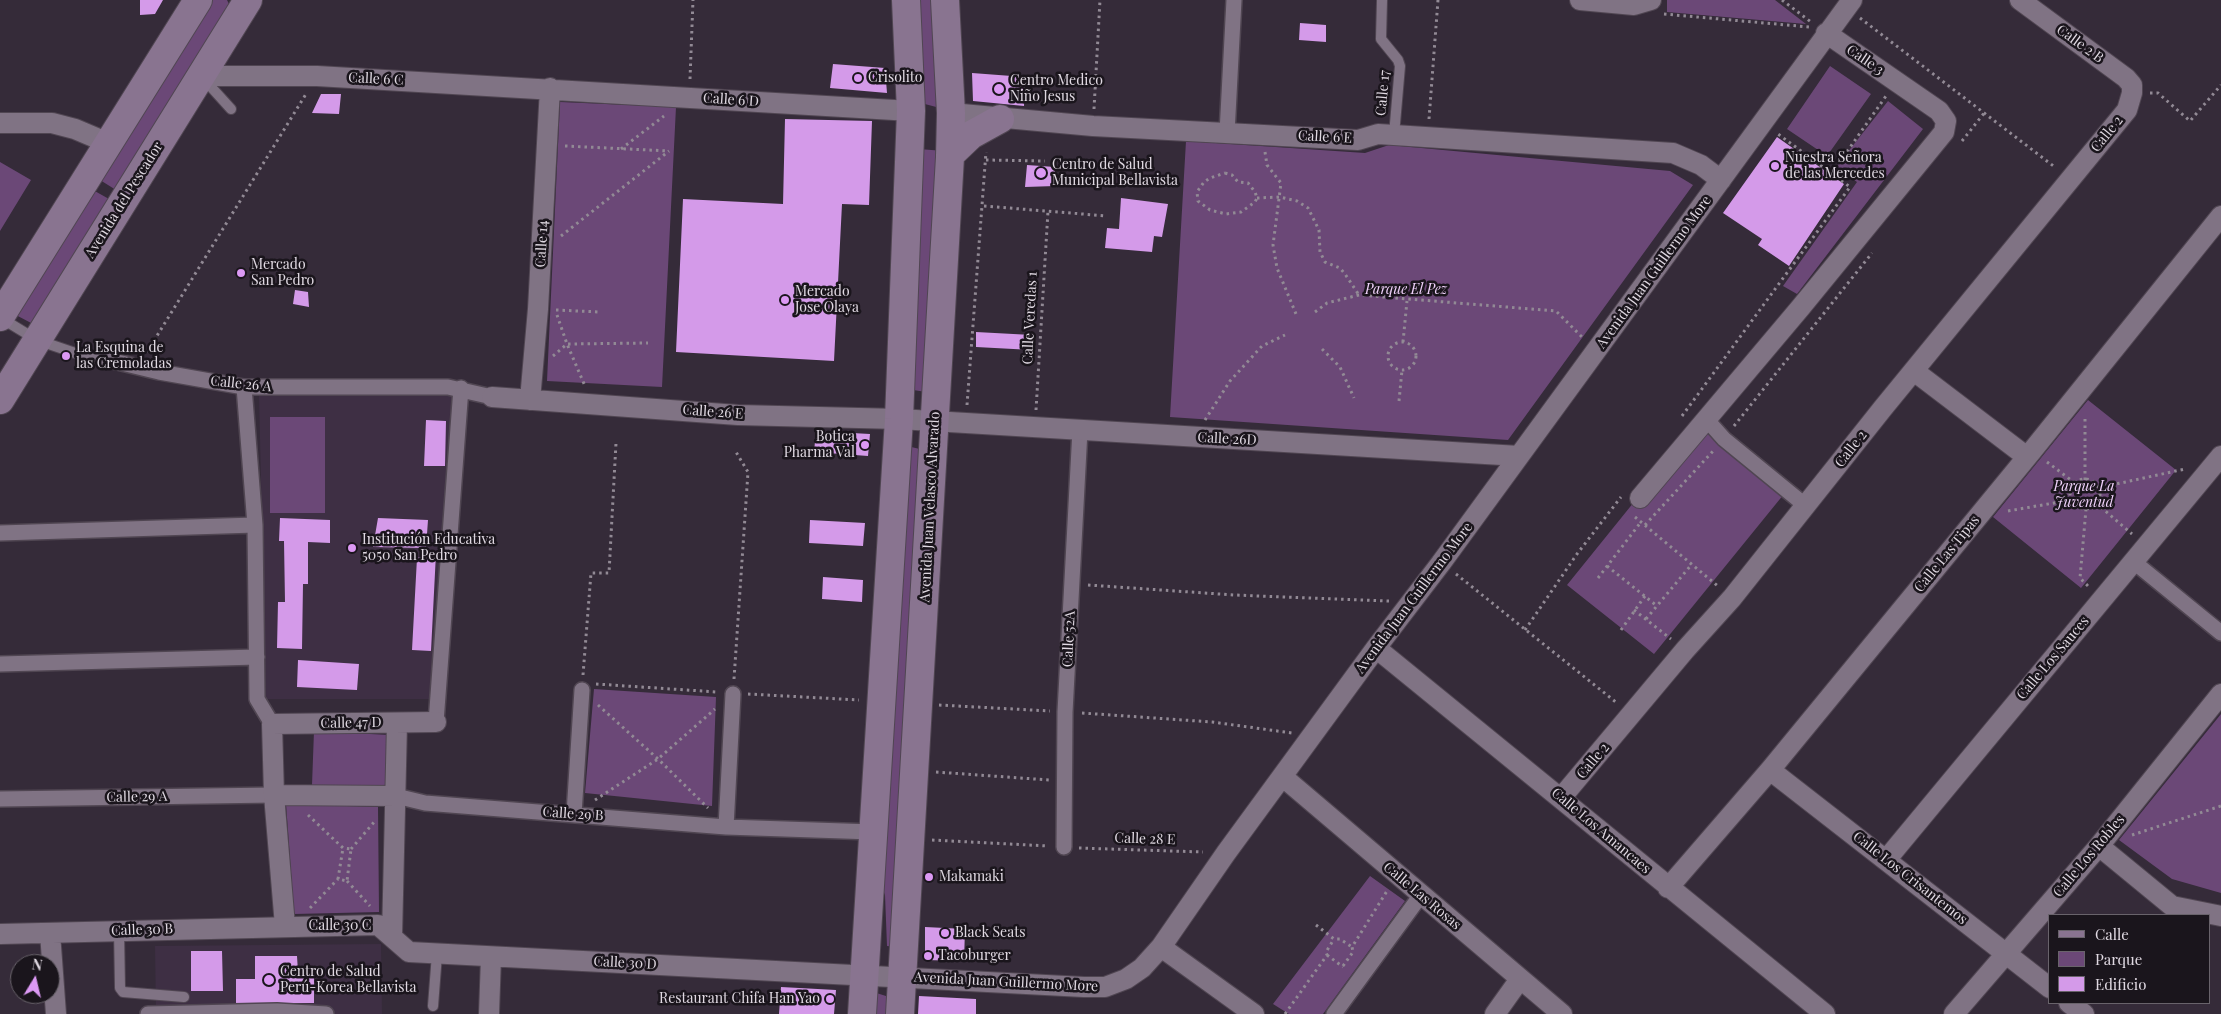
<!DOCTYPE html>
<meta charset="utf-8">
<style>
body{margin:0}
#map{position:relative;width:2221px;height:1014px;overflow:hidden;background:#352b39;font-family:"Playfair Display",serif}
canvas{display:block}
.legend{position:absolute;left:2048px;top:914px;width:162px;height:90px;box-sizing:border-box;background:#1a151c;border:1px solid #69636b;margin:0;padding:6px 9px;list-style:none;font-size:15px;color:#e0d9e2}
.legend li{display:flex;align-items:center;gap:10px;height:25px}
.legend b{width:25px;border:1px solid #69636b}
.north{position:absolute;left:10px;top:954px;width:50px;height:50px;box-sizing:border-box;background:#1a151c;border:1px solid #69636b;border-radius:50%;rotate:9deg;font-size:14px;font-weight:700;line-height:20px;text-align:center;color:#e0d9e2}
.north::after{content:'';display:block;margin:auto;width:18px;height:22px;background:#dc99f4;clip-path:polygon(50% 0,100% 100%,50% 72%,0 100%)}
</style>
<div id="map">
<canvas width="2221" height="1014"></canvas>
<ul class="legend">
<li><b style="height:6px;background:#897490"></b>Calle</li>
<li><b style="height:14px;background:#6b4877"></b>Parque</li>
<li><b style="height:14px;background:#d49ae9"></b>Edificio</li>
</ul>
<div class="north">N</div>
</div>
<script>
const ctx = document.querySelector('canvas').getContext('2d');
ctx.lineJoin = 'round';
function fillPath(path, color) {
  ctx.fillStyle = color;
  ctx.fill(path, 'evenodd');
}
function toPath(rows) {
  const path = new Path2D();
  for (const r of rows) {
    if (r.length === 3) {
      path.moveTo(r[0] + r[2], r[1]);
      path.arc(r[0], r[1], r[2], 0, 2 * Math.PI);
      continue;
    }
    path.moveTo(r[0], r[1]);
    for (let i = 2; i < r.length; i += 2) path.lineTo(r[i], r[i + 1]);
  }
  return path;
}
function strokePath(path, color, width, dash) {
  ctx.strokeStyle = color;
  ctx.lineWidth = width;
  ctx.lineCap = dash ? 'butt' : 'round';
  ctx.setLineDash(dash || []);
  ctx.stroke(path);
}
function write(font, color, halo, rows, align = 'center') {
  ctx.font = font + ' "Playfair Display",serif';
  ctx.lineWidth = 5;
  ctx.setLineDash([]);
  ctx.textBaseline = 'middle';
  ctx.strokeStyle = halo;
  ctx.fillStyle = color;
  for (const [text, x, y, turn = 0] of rows) {
    ctx.save();
    ctx.translate(x, y);
    ctx.rotate((+turn || 0) * Math.PI / 180);
    ctx.textAlign = isNaN(turn) ? turn : align;
    if (halo) ctx.strokeText(text, 0, 0);
    ctx.fillText(text, 0, 0);
    ctx.restore();
  }
}
fillPath(toPath([
 [259,395,455,396,431,699,266,699],
 [381,944,382,1014,156,1014,155,946]
]), '#3e2f44');
fillPath(toPath([
 [212,0,227,0,229,4,116,190,100,180],
 [913,0,933,0,940,108,921,103],
 [1667,0,1775,0,1806,24,1667,12],
 [1830,66,1871,94,1827,156,1787,129],
 [1888,101,1923,129,1797,294,1783,286,1857,182,1836,167],
 [560,102,676,107,662,387,547,381],
 [1186,141,1365,153,1389,145,1670,171,1693,185,1508,440,1170,417],
 [919,149,944,151,926,392,907,389],
 [0,162,31,180,0,231],
 [93,190,109,199,33,324,14,314],
 [2088,400,2176,470,2081,588,1993,517],
 [270,417,325,417,325,513,270,513],
 [1697,424,1784,494,1654,654,1567,585],
 [907,446,924,450,896,947,887,946,885,895,878,877],
 [594,689,716,697,712,806,585,793],
 [2221,714,2221,893,2172,879,2119,840],
 [314,731,389,735,387,788,312,785],
 [286,804,378,807,379,912,294,914],
 [1370,876,1405,901,1323,1014,1289,1014,1273,1004],
 [870,991,886,996,886,1014,869,1014]
]), '#6b4877');
fillPath(toPath([
 [140,0,163,0,155,14,140,15],
 [1300,23,1326,25,1326,42,1299,40],
 [833,64,885,68,887,93,830,88],
 [972,73,1025,77,1024,106,973,101],
 [321,94,341,94,339,114,312,113],
 [785,119,872,121,869,205,842,204,834,361,676,352,683,199,783,204],
 [1777,137,1844,184,1789,266,1758,245,1762,239,1723,213],
 [1027,165,1055,167,1055,186,1025,187],
 [1121,198,1168,204,1162,237,1154,236,1152,252,1105,248,1107,228,1119,229],
 [295,290,308,292,309,307,293,304],
 [976,332,1032,335,1032,350,976,347],
 [426,420,446,421,445,466,424,466],
 [816,431,870,434,868,456,814,452],
 [280,518,330,520,330,543,308,542,308,584,303,584,302,649,277,648,278,602,285,602,284,541,279,541],
 [378,518,428,520,426,548,373,547],
 [810,520,865,523,863,546,809,543],
 [436,553,431,651,412,650,417,558],
 [823,577,863,580,862,602,822,599],
 [298,660,359,664,357,690,297,687],
 [925,927,965,929,964,961,925,960],
 [191,951,222,951,223,991,191,991],
 [255,956,297,956,298,972,314,971,314,1003,236,1003,236,979,255,979],
 [781,987,836,990,834,1014,779,1014],
 [919,996,976,999,976,1014,918,1014]
]), '#d49ae9');
const service = toPath([
 [1382,0,1381,39,1398,60,1400,66,1394,135],
 [202,77,231,109],
 [1,318,37,340,81,355,101,358],
 [119,931,120,988,123,992,184,997],
 [433,1006,437,954]
]);
const pedestrian = toPath([
 [1227,133,1234,0],
 [101,358,159,372,244,387,448,387,492,397],
 [244,387,255,525,257,699,272,724],
 [1707,420,1724,439,1806,506],
 [0,533,255,525],
 [2134,562,2221,633],
 [0,664,257,657],
 [436,722,461,388],
 [396,796,425,803,726,827,873,832],
 [0,799,274,795],
 [574,814,582,690],
 [726,827,733,694],
 [1064,847,1065,712,1080,430],
 [148,1014,277,1011,326,1014],
 [1334,1014,1421,895]
]);
const minor = toPath([
 [1580,0,1634,5,1651,0],
 [201,76,317,76,911,111],
 [951,113,1093,126,1358,140,1378,134,1394,135,1673,153,1701,165,1721,180],
 [0,123,52,123,75,129,108,143],
 [1914,371,2027,457],
 [492,397,738,415,899,419,1519,456],
 [530,400,538,309,550,88],
 [1640,498,1801,307,1944,132,1946,121,1939,111,1826,33],
 [1376,648,1825,1014],
 [1770,770,2050,988],
 [1283,777,1562,1014],
 [274,795,396,796],
 [1561,798,1685,650,1732,598,1883,408,2127,110,2132,93,2132,85,2126,78,2020,0],
 [2099,846,2172,906,2221,916],
 [1886,860,2221,456],
 [1668,888,1770,770,2032,451,2221,216],
 [285,926,274,795,272,724,436,722],
 [50,933,56,1014],
 [0,934,378,925,409,952,1084,987,1105,987,1126,979,1142,968,1161,947,1226,853,1376,648,1441,563,1852,0],
 [392,937,397,723],
 [1161,947,1254,1014],
 [2069,1003,2084,1014],
 [489,1014,491,957],
 [1495,1014,1520,979],
 [1954,1014,2099,846,2221,694]
]);
const secondary = toPath([
 [950,155,971,135,1000,119],
 [0,317,198,0],
 [0,400,248,0],
 [862,1014,899,419,911,111,906,0],
 [900,1014,950,157,951,113,945,0]
]);
strokePath(service, '#504652', 12);
strokePath(pedestrian, '#504652', 18);
strokePath(minor, '#504652', 22);
strokePath(secondary, '#504652', 30);
strokePath(toPath([
 [1782,0,1811,22],
 [1664,14,1809,27],
 [1860,18,2056,168],
 [690,79,693,0],
 [2150,93,2158,93,2190,121,2221,85],
 [1094,109,1100,0],
 [1429,119,1438,0],
 [1962,141,1985,112],
 [565,146,669,151],
 [621,149,664,116],
 [1265,152,1267,165,1281,183,1273,245,1277,268,1296,314],
 [986,160,1045,161],
 [1225,173,1232,175,1238,182,1248,183,1255,192,1257,198,1255,202,1241,212,1226,214,1210,210,1198,201,1197,192,1204,182,1210,178,1225,173],
 [1832,173,1886,96],
 [1257,198,1280,197,1297,201,1308,208,1319,230,1320,252,1325,262,1340,268,1345,274,1359,295],
 [984,206,1107,216],
 [561,236,669,151],
 [556,310,600,312],
 [1315,312,1327,303,1359,295,1556,311,1583,338],
 [557,315,567,344,585,386],
 [1402,356,14],
 [1403,342,1407,301],
 [1322,349,1340,367,1354,398],
 [147,352,306,94],
 [553,356,567,344,648,343],
 [1399,401,1402,370],
 [967,405,986,152],
 [1036,410,1048,211],
 [1682,416,1850,187,1778,134],
 [1205,420,1230,381,1262,346,1285,335],
 [1734,426,1872,253],
 [2047,462,2075,483],
 [2085,494,15],
 [2085,480,2085,415],
 [2098,488,2185,469],
 [2096,503,2132,534],
 [2086,509,2080,578,2089,587],
 [2008,511,2071,500],
 [1635,517,1719,587],
 [1645,525,1714,450],
 [1607,566,1657,606],
 [1456,574,1617,703],
 [1598,578,1641,522],
 [1088,585,1234,595,1389,601],
 [1634,610,1671,639],
 [1646,619,1692,564],
 [1525,630,1577,554,1621,497],
 [1621,630,1645,596],
 [583,675,591,573,609,573,616,443],
 [734,679,748,472,736,452],
 [596,684,717,692],
 [748,694,859,700],
 [598,705,658,759,708,808],
 [939,705,1050,711],
 [1082,713,1212,722,1292,733],
 [936,772,1049,780],
 [595,800,658,759,715,709],
 [308,815,343,848,351,849,347,881,338,879,343,848],
 [2132,835,2221,806],
 [932,840,1048,846],
 [1079,848,1203,852],
 [351,849,375,821],
 [347,881,370,906],
 [310,908,338,879],
 [1316,925,1334,939,1340,939,1352,947],
 [1327,955,1343,967],
 [1343,966,1353,952,1352,947,1387,891],
 [1285,1014,1327,955,1326,952,1334,939]
]), '#928a95', 3, [2.5, 4]);
strokePath(service, '#807384', 10);
strokePath(pedestrian, '#807384', 15);
strokePath(minor, '#807384', 20);
strokePath(secondary, '#897490', 28);
for (const [x, y, r, color] of [
 [858,78,5,"#dc99f4"],
 [999,89,6,"#dc99f4"],
 [1775,166,5,"#dc99f4"],
 [1041,173,6,"#dc99f4"],
 [241,273,5,"#dc99f4"],
 [785,300,5,"#dc99f4"],
 [66,356,5,"#dc99f4"],
 [865,445,5,"#dc99f4"],
 [352,548,5,"#dc99f4"],
 [929,877,5,"#dc99f4"],
 [945,933,5,"#dc99f4"],
 [928,956,5,"#dc99f4"],
 [269,980,6,"#dc99f4"],
 [830,999,5,"#dc99f4"]
]) {
  const dot = new Path2D();
  dot.arc(x, y, r, 0, 2 * Math.PI);
  ctx.fillStyle = color;
  ctx.fill(dot);
  strokePath(dot, '#1a151c', 2);
}
write('14px', '#e0d9e2', '#1a151c', [
 ["Calle 2 B",2080,44,36],
 ["Calle 3",1865,60,34],
 ["Calle 6 C",376,79,3],
 ["Calle 17",1383,93,-85],
 ["Calle 6 D",731,100,4],
 ["Calle 2",2107,134,-51],
 ["Calle 6 E",1325,137,3],
 ["Avenida del Pescador",124,200,-58],
 ["Calle 14",542,244,-87],
 ["Avenida Juan Guillermo More",1654,272,-54],
 ["Calle Veredas 1",1030,318,-87],
 ["Calle 26 A",241,384,6],
 ["Calle 26 E",713,412,4],
 ["Calle 26D",1227,439,3],
 ["Calle 2",1851,449,-52],
 ["Avenida Juan Velasco Alvarado",930,507,-87],
 ["Calle Las Tipas",1947,554,-51],
 ["Avenida Juan Guillermo More",1414,598,-53],
 ["Calle 52A",1069,639,-87],
 ["Calle Los Sauces",2053,658,-50],
 ["Calle 47 D",351,723,-1],
 ["Calle 2",1593,761,-50],
 ["Calle 29 A",137,797,-1],
 ["Calle 29 B",573,814,4],
 ["Calle Los Amancaes",1601,831,40],
 ["Calle 28 E",1145,839,2],
 ["Calle Los Robles",2089,856,-50],
 ["Calle Los Crisantemos",1910,878,38],
 ["Calle Las Rosas",1422,896,40],
 ["Calle 30 C",340,926],
 ["Calle 30 B",142,930,-2],
 ["Calle 30 D",625,963,3],
 ["Avenida Juan Guillermo More",1006,982,3]
]);
write('14px', '#e0d9e2', '#1a151c', [
 ["Crisolito",868,78],
 ["Centro Medico",1010,81],
 ["Niño Jesus",1010,97],
 ["Nuestra Señora",1785,158],
 ["de las Mercedes",1785,174],
 ["Centro de Salud",1052,165],
 ["Municipal Bellavista",1052,181],
 ["Mercado",251,265],
 ["San Pedro",251,281],
 ["Mercado",795,292],
 ["Jose Olaya",795,308],
 ["La Esquina de",76,348],
 ["las Cremoladas",76,364],
 ["Botica",855,437,"right"],
 ["Pharma Val",855,453,"right"],
 ["Institución Educativa",362,540],
 ["5050 San Pedro",362,556],
 ["Makamaki",939,877],
 ["Black Seats",955,933],
 ["Tacoburger",938,956],
 ["Centro de Salud",280,972],
 ["Perú-Korea Bellavista",280,988],
 ["Restaurant Chifa Han Yao",820,999,"right"]
], 'left');
write('italic 14px', '#f1d3fc', '#1a151c', [
 ["Parque El Pez",1406,290],
 ["Parque La",2084,487],
 ["Juventud",2084,503]
]);
</script>
